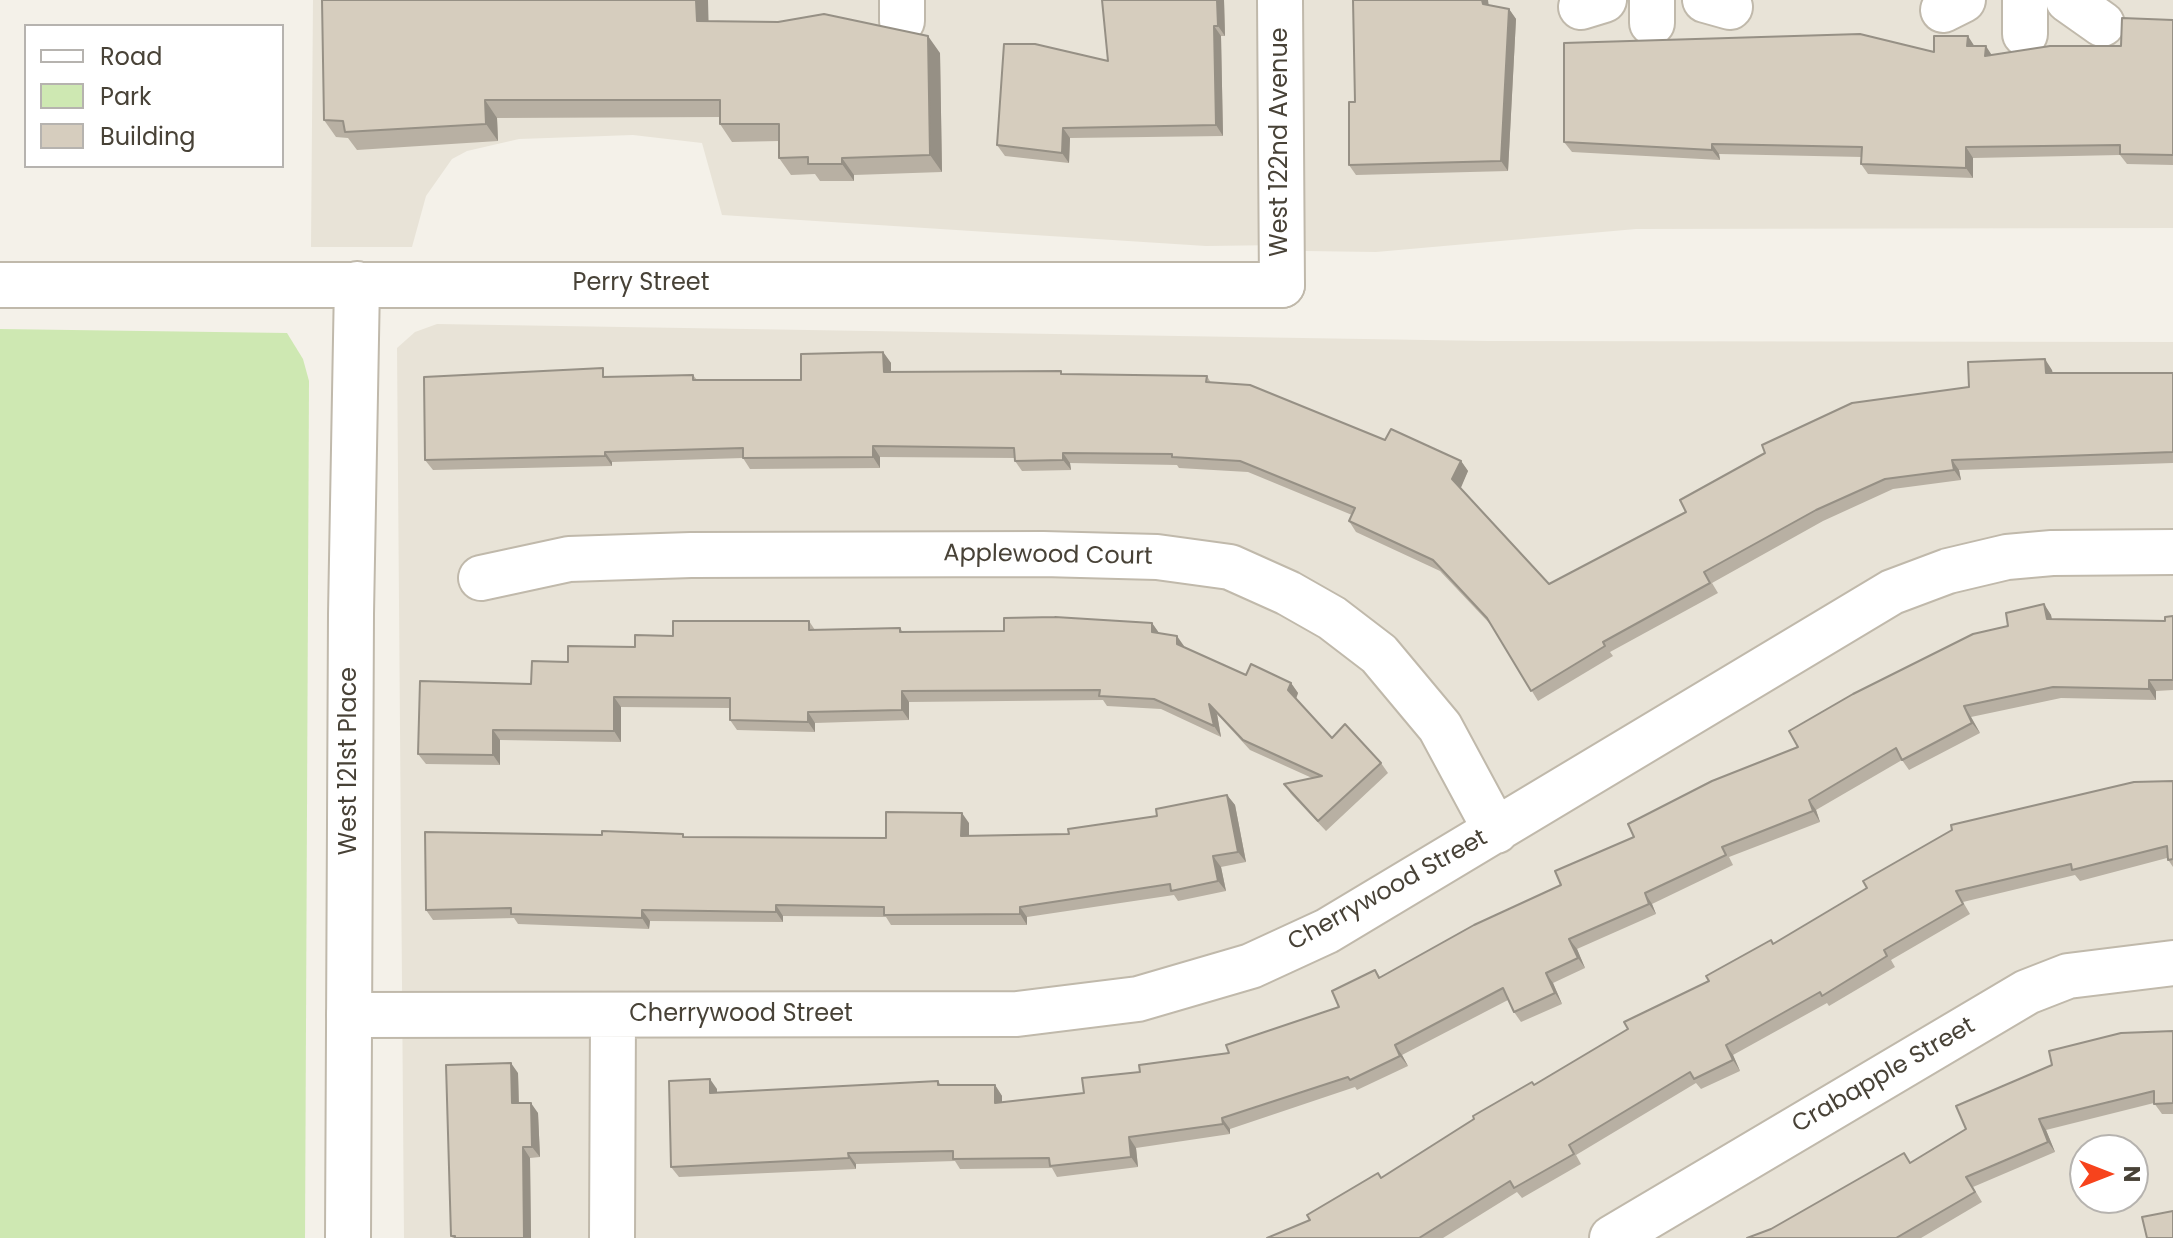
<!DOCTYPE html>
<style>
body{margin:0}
#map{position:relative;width:2173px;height:1238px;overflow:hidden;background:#f4f1e9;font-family:Poppins,sans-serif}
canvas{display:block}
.legend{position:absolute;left:24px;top:24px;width:260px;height:144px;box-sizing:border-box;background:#fff;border:2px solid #b6b3af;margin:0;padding:10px 14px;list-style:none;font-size:24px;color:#484237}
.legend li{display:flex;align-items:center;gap:16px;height:40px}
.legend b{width:40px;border:2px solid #b6b3af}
.north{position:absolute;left:2069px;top:1134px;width:80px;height:80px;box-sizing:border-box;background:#fff;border:2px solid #b6b3af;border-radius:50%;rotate:90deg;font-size:22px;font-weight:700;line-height:32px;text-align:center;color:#484237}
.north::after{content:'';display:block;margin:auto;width:28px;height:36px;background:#f7431c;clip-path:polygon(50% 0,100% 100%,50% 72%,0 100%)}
</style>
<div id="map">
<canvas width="2173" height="1238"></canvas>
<ul class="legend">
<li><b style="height:10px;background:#fff"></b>Road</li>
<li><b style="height:22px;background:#cee8b2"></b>Park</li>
<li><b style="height:22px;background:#d6cdbe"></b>Building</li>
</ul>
<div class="north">N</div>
</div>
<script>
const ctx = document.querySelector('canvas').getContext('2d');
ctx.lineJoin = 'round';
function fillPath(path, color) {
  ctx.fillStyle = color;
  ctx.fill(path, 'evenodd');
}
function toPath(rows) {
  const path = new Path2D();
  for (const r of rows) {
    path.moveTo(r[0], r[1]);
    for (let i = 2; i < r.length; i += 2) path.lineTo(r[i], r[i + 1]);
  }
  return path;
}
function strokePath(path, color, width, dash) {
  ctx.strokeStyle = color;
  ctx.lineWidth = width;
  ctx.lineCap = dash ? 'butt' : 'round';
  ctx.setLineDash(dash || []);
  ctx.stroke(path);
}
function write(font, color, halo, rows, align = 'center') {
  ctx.font = font + ' Poppins,sans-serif';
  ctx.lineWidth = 8;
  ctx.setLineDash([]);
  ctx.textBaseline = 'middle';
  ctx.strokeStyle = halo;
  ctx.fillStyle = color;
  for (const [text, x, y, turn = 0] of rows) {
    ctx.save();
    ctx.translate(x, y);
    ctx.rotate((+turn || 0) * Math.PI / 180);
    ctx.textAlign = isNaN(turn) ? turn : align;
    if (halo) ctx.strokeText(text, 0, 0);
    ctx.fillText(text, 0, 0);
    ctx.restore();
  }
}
fillPath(toPath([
 [313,0,2173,0,2173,228,1636,229,1376,252,1305,251,1282,245,1206,246,722,215,702,143,633,135,519,139,467,151,452,159,426,196,412,247,311,247],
 [437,324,1488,341,2173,342,2173,1238,404,1238,397,348,415,332],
 [2085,1150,2133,1150,2133,1198,2085,1198]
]), '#e8e3d7');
fillPath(toPath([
 [0,329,287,333,303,359,309,381,305,1238,0,1238]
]), '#cee8b2');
const minor = toPath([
 [1280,0,1282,285],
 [1652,0,1652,23],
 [1705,0,1730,7],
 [2025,0,2025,34],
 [2068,0,2102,24],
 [1581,7,1604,0],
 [1943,10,1963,0],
 [902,21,902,0],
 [481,578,569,559,691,555,1043,554,1157,557,1230,567,1288,593,1332,618,1379,654,1440,727,1496,831],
 [349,1015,1017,1014,1138,999,1251,966,1327,931,1892,592,1948,571,2007,557,2052,553,2173,552],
 [612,1238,613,1015],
 [1612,1238,2027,992,2068,976,2173,963]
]);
const tertiary = toPath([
 [0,285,1282,285],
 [348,1238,351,614,357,284]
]);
strokePath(minor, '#c0b9ab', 48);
strokePath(tertiary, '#c0b9ab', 48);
strokePath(minor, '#fff', 44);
strokePath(tertiary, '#fff', 44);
fillPath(toPath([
 [322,0,708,0,708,21,940,53,942,172,854,175,854,181,820,181,815,174,791,175,779,158,779,141,732,142,720,124,720,117,497,118,498,141,357,150,348,138,336,137,324,120],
 [1102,0,1224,0,1225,36,1221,36,1223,136,1070,138,1069,163,1005,156,997,145,1108,61],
 [1489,5,1509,9,1516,19,1508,171,1356,175,1349,165,1355,102],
 [2173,20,2173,165,2127,164,2120,155,1973,158,1973,178,1868,174,1861,164,1862,157,1719,154,1720,160,1572,152,1564,142,1934,52,1975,46,1992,55,2121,46],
 [883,352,891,363,891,372,1207,376,1211,383,1385,440,1461,461,1468,471,1460,488,1549,584,1969,387,2052,370,2053,373,2173,373,2173,463,1959,470,1961,480,1893,489,1823,521,1712,583,1718,593,1610,652,1613,656,1538,701,1492,626,1440,571,1356,532,1349,521,1352,515,1248,472,1179,468,1177,465,1070,463,1071,470,1022,471,1015,461,1015,458,880,457,880,468,750,469,743,458,612,462,612,466,433,470,425,460,609,377,693,375,697,380,801,380],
 [2044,604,2051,615,2052,620,2165,621,2173,616,2173,690,2156,691,2156,700,2061,698,1971,717,1980,733,1909,770,1902,760,1816,810,1820,822,1729,857,1733,865,1652,904,1656,914,1577,949,1585,968,1553,983,1562,1004,1521,1022,1514,1012,1508,1000,1402,1055,1408,1066,1357,1090,1355,1087,1230,1129,1230,1134,1136,1148,1138,1167,1057,1177,1052,1168,960,1169,955,1161,856,1164,856,1169,679,1177,671,1167,717,1089,717,1093,938,1081,941,1085,995,1085,1002,1096,1002,1102,1084,1093,1140,1072,1229,1053,1339,1007,1375,970,1380,977,1561,885,1634,837,1798,747,2008,626],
 [809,621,815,630,900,628,903,632,1004,631,1152,623,1159,633,1184,647,1246,675,1291,683,1298,693,1296,699,1332,738,1381,763,1388,773,1326,831,1291,794,1284,784,1312,778,1250,750,1217,714,1221,737,1161,709,1107,706,1103,700,909,702,909,720,815,723,815,732,737,730,730,720,730,708,621,707,621,742,500,740,500,765,426,764,418,754,568,662,635,647,673,636],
 [2173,781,2173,867,2167,858,2080,881,2075,875,1963,902,1970,914,1891,960,1895,967,1829,1006,1827,1003,1733,1055,1740,1071,1701,1089,1696,1083,1576,1155,1581,1164,1522,1198,1517,1192,1443,1238,1267,1238,1310,1220,1773,944],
 [1227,795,1235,805,1246,862,1221,867,1226,891,1178,901,1174,895,1027,917,1027,925,891,925,886,917,783,916,783,922,650,921,649,929,518,924,514,918,433,920,426,910,602,835,686,837,886,838,969,823,969,836,1069,834,1157,816],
 [2173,1031,2173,1114,2162,1114,2154,1103,2046,1130,2055,1152,1973,1187,1982,1202,1921,1238,1747,1238,1771,1229,1904,1153,1910,1163],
 [518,1073,519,1103,538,1113,540,1157,530,1158,531,1238,453,1238,451,1236]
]), '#b8b0a3');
fillPath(toPath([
 [696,0,708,0,709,38,697,21],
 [1217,0,1224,0,1225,36,1218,26],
 [1482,0,1488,0,1490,14,1483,4],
 [1509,9,1516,19,1508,171,1501,161],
 [1214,26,1221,36,1223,136,1216,125],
 [928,36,940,53,942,172,930,155],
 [1968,36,1975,47,1967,46],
 [1986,46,1993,57,1985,56],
 [485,100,497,118,498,141,486,124],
 [1063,128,1070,138,1069,163,1062,153],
 [1712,144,1719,154,1720,160,1712,150],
 [1966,147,1973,158,1973,178,1966,168],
 [842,158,854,175,854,181,842,164],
 [883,352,891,363,891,382,884,372],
 [2045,359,2052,370,2053,384,2046,373],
 [873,446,880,457,880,468,873,457],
 [605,452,612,462,612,466,605,456],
 [1063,453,1070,463,1071,470,1063,460],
 [1952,460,1959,470,1961,480,1954,470],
 [1461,461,1468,471,1460,490,1452,479],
 [2044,604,2051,615,2054,630,2047,619],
 [1152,623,1159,633,1152,632],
 [1177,636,1184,646,1184,654,1177,644],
 [2149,680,2156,691,2156,700,2149,689],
 [1291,683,1298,693,1295,701,1288,690],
 [902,691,909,702,909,720,902,710],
 [614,697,621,707,621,742,614,731],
 [1209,704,1217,714,1221,737,1214,726],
 [1964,706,1971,717,1980,733,1972,723],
 [808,712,815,723,815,732,808,722],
 [493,730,500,740,500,765,493,755],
 [1227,795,1235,805,1246,862,1238,852],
 [1809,800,1816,810,1820,822,1813,811],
 [962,813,969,823,969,847,961,836],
 [1213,856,1221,867,1226,891,1218,881],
 [1645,893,1652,904,1656,914,1649,904],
 [776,905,783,916,783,922,776,912],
 [1020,907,1027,917,1027,925,1020,914],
 [642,910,650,921,649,929,642,918],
 [1569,939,1577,949,1585,968,1578,958],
 [1546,973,1553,983,1562,1004,1555,993],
 [1395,1045,1402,1055,1408,1066,1400,1056],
 [1726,1045,1733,1055,1740,1071,1733,1060],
 [511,1063,518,1073,519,1113,512,1103],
 [710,1079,717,1089,717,1103,710,1093],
 [995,1085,1002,1096,1002,1113,995,1103],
 [531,1103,538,1113,540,1157,532,1147],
 [1222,1118,1230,1129,1230,1134,1223,1124],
 [2039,1119,2046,1130,2055,1152,2048,1142],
 [1129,1137,1136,1148,1138,1167,1131,1157],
 [523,1147,530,1158,531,1238,524,1238],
 [848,1153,856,1164,856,1169,849,1158]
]), '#969085');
const building = toPath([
 [322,0,696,0,697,21,778,22,824,14,928,36,930,155,842,158,842,164,808,164,808,157,779,158,779,124,720,124,720,100,485,100,486,124,345,132,343,121,324,120,322,0],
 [1102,0,1217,0,1218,26,1214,26,1216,125,1063,128,1062,153,997,145,1004,44,1035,44,1108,61,1102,0],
 [1353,0,1482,0,1483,4,1509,9,1501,161,1349,165,1349,102,1355,102,1353,0],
 [2122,18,2173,20,2173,155,2120,154,2120,145,1966,147,1966,168,1861,164,1862,147,1712,144,1712,150,1564,142,1564,43,1860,34,1934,52,1934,36,1968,36,1967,46,1986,46,1985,56,2050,46,2121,46,2122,18],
 [883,352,884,372,1061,371,1061,374,1207,376,1206,382,1250,385,1385,440,1391,429,1461,461,1452,479,1549,584,1686,512,1680,500,1765,453,1762,445,1852,403,1969,387,1968,362,2045,359,2046,373,2173,373,2173,452,1952,460,1954,470,1885,479,1816,510,1704,572,1710,583,1603,642,1605,646,1531,691,1487,618,1433,560,1349,521,1355,508,1240,461,1172,457,1172,454,1063,453,1063,460,1015,461,1014,448,873,446,873,457,743,458,743,448,605,452,605,456,425,460,424,377,603,368,603,377,693,375,693,380,801,380,801,354,883,352],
 [2044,604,2047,619,2165,621,2165,617,2173,616,2173,680,2149,680,2149,689,2053,687,1964,706,1972,723,1902,760,1896,748,1809,800,1813,811,1722,847,1726,855,1645,893,1649,904,1569,939,1578,958,1546,973,1555,993,1514,1012,1503,988,1395,1045,1400,1056,1350,1080,1348,1077,1222,1118,1223,1124,1129,1137,1131,1157,1050,1166,1049,1158,953,1159,953,1151,848,1153,849,1158,671,1167,669,1081,710,1079,710,1093,938,1081,938,1085,995,1085,995,1103,1084,1093,1082,1078,1140,1072,1139,1065,1229,1053,1226,1045,1339,1007,1332,991,1375,970,1379,978,1474,925,1561,885,1555,871,1634,837,1628,824,1712,781,1798,747,1789,731,1853,694,1973,634,2008,626,2006,613,2044,604],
 [1055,617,1152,623,1152,632,1177,636,1177,644,1246,675,1251,664,1291,683,1288,690,1332,738,1345,724,1381,763,1318,821,1284,784,1322,776,1243,740,1209,704,1214,726,1154,699,1099,696,1100,690,902,691,902,710,808,712,808,722,730,720,730,698,614,697,614,731,493,730,493,755,418,754,420,681,531,684,532,661,568,662,568,646,635,647,635,635,673,636,673,621,809,621,809,630,900,628,900,632,1004,631,1004,618,1055,617],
 [2173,781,2173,859,2168,860,2167,846,2072,870,2071,864,1956,891,1963,904,1884,950,1887,956,1822,996,1820,992,1726,1045,1733,1060,1694,1079,1690,1072,1569,1145,1574,1154,1514,1188,1510,1181,1419,1238,1267,1238,1310,1220,1307,1215,1378,1173,1381,1178,1474,1119,1473,1116,1532,1082,1534,1085,1628,1029,1624,1022,1709,981,1706,976,1771,940,1773,944,1867,888,1863,881,1952,830,1951,825,2134,782,2173,781],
 [1227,795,1238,852,1213,856,1218,881,1171,891,1170,884,1020,907,1020,914,884,915,884,907,776,905,776,912,642,910,642,918,511,914,511,908,426,910,425,832,602,835,602,831,683,834,683,837,886,838,886,812,962,813,961,836,1069,834,1068,829,1157,816,1156,809,1227,795],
 [2173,1031,2173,1103,2154,1104,2154,1091,2039,1119,2048,1142,1966,1177,1975,1192,1896,1238,1747,1238,1771,1229,1904,1153,1910,1163,1966,1129,1956,1106,2052,1065,2049,1051,2121,1033,2173,1031],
 [511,1063,512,1103,531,1103,532,1147,523,1147,524,1238,455,1238,455,1236,451,1236,446,1065,511,1063],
 [2173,1211,2173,1238,2147,1238,2142,1217,2173,1211]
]);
fillPath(building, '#d6cdbe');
strokePath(building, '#969085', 2);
write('24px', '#484237', '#fff', [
 ["West 122nd Avenue",1281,142,-90],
 ["Perry Street",641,284],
 ["Applewood Court",1048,556,1],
 ["West 121st Place",350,761,-90],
 ["Cherrywood Street",1388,891,-29],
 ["Cherrywood Street",741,1015],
 ["Crabapple Street",1884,1076,-30]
]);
</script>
